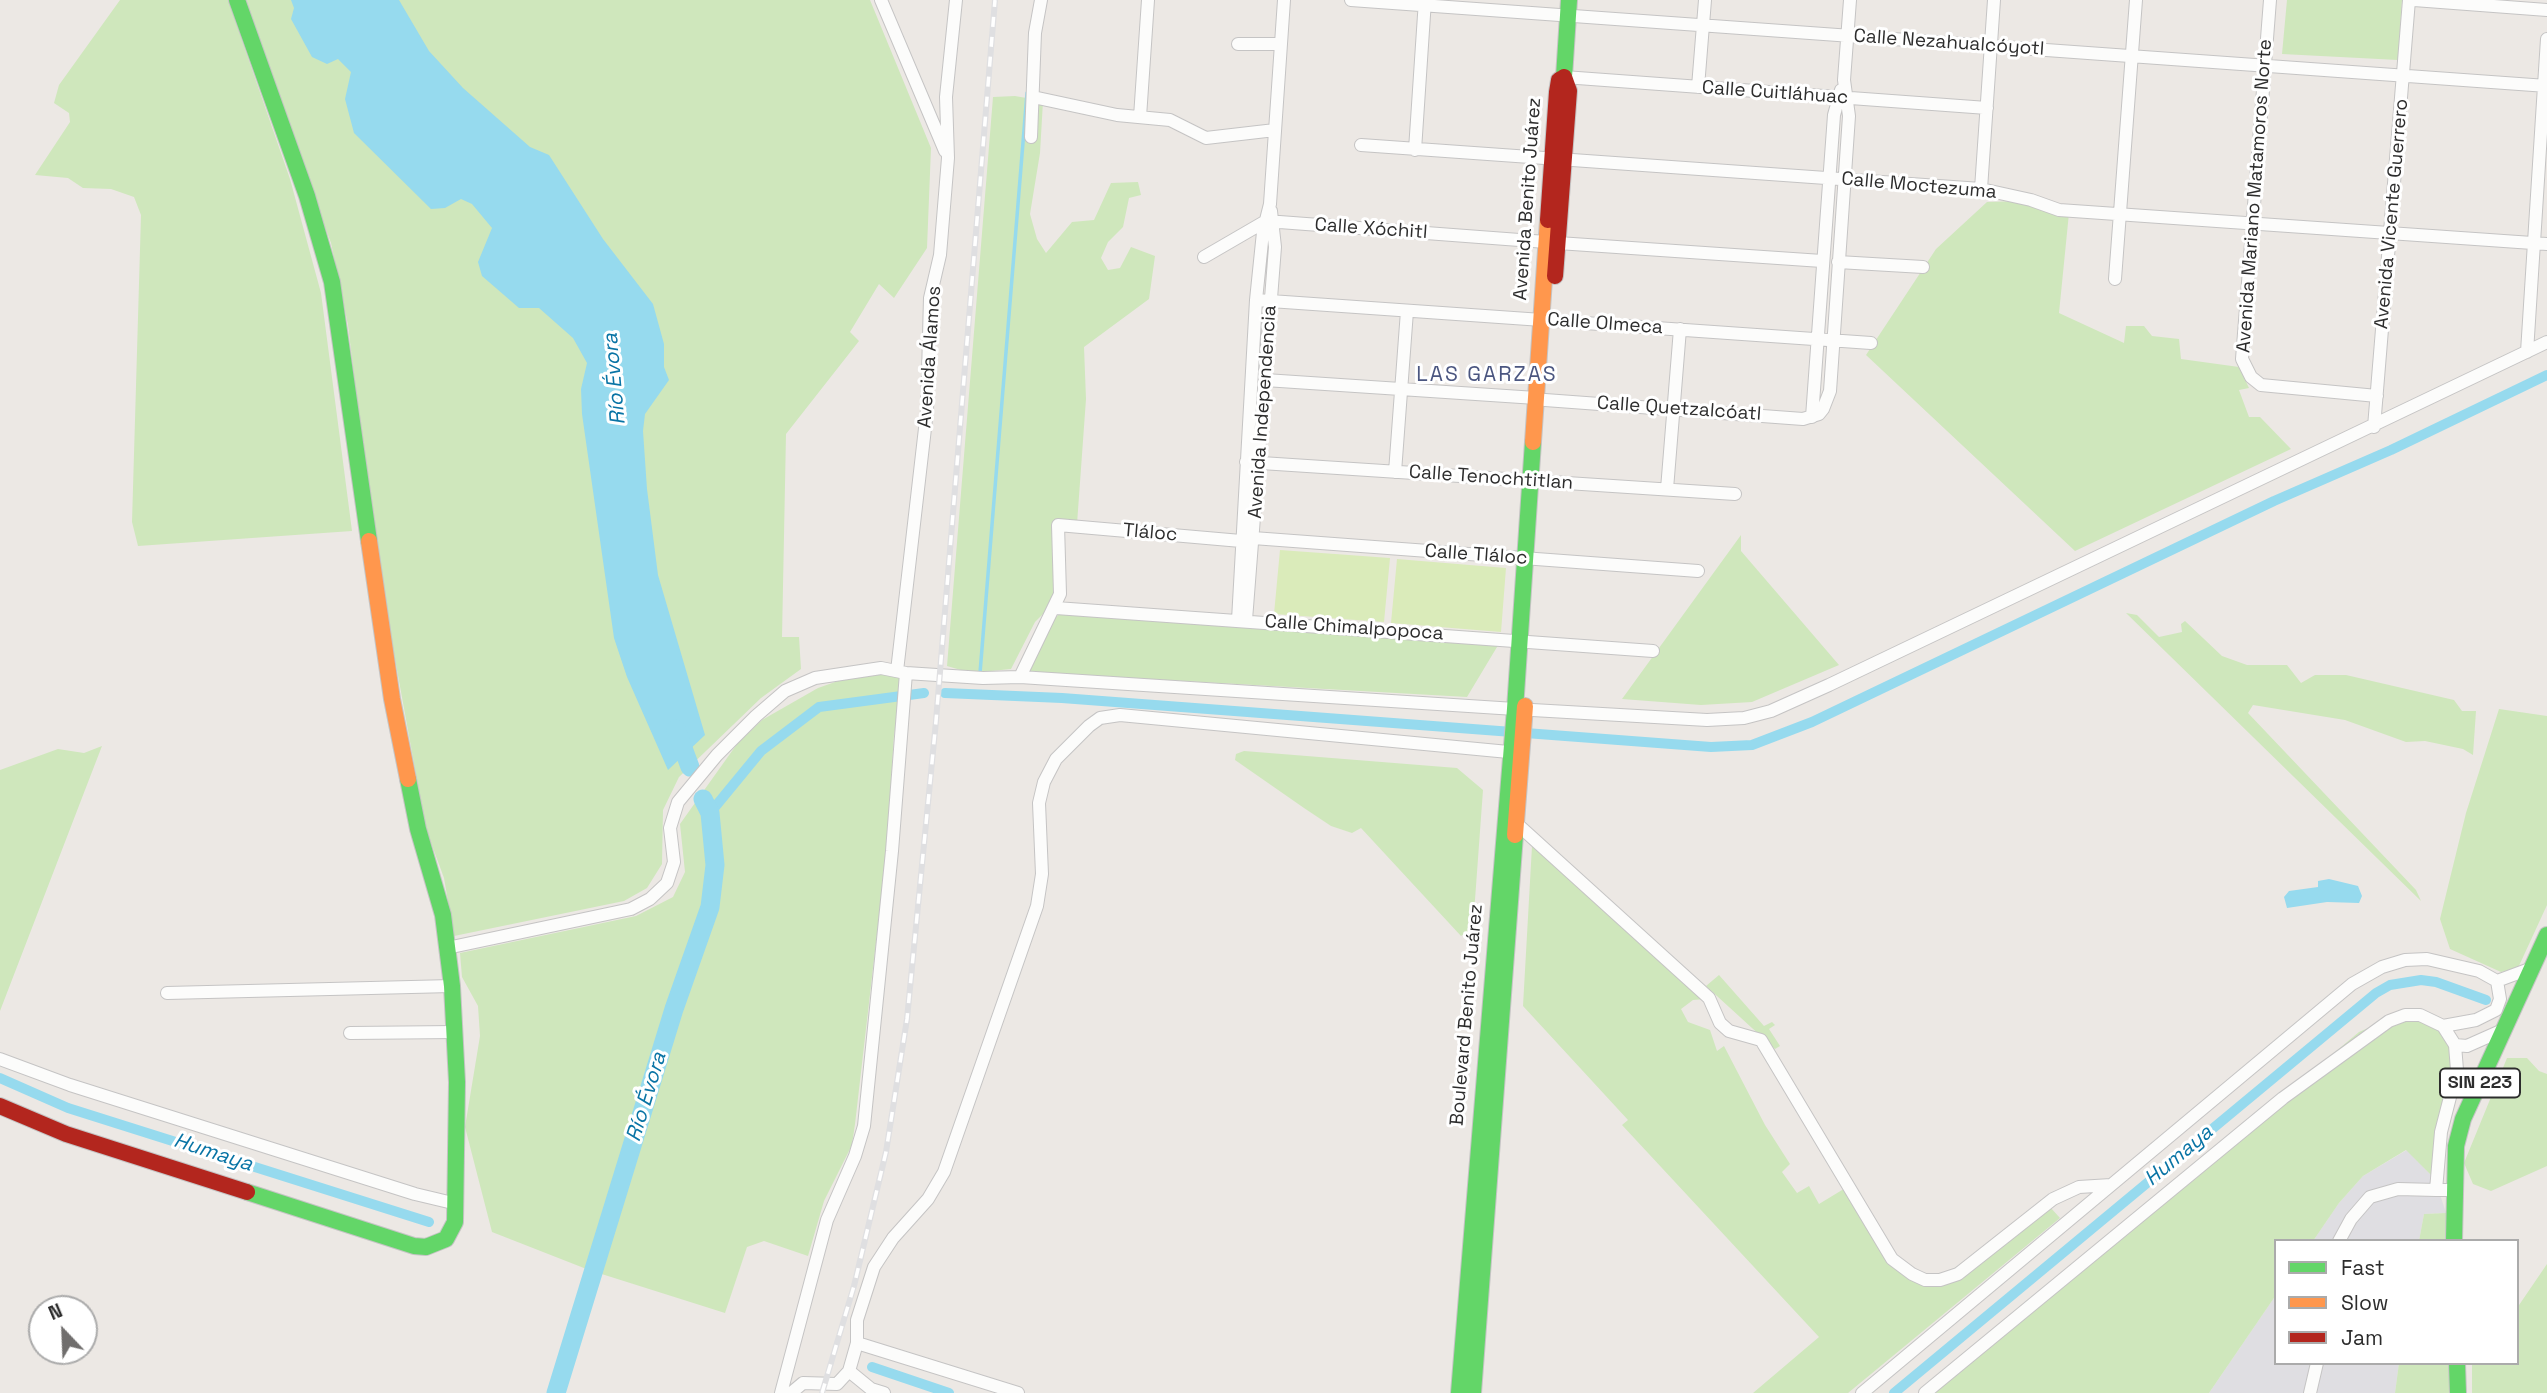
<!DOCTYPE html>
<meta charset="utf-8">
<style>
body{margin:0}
#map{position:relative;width:2547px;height:1393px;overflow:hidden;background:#ece8e4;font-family:"Space Grotesk",sans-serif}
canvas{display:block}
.legend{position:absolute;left:2274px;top:1239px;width:245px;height:126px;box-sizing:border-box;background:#fff;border:2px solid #ababab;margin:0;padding:9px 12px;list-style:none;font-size:21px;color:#2d2d2d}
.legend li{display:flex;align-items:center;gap:14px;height:35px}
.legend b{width:35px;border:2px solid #ababab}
.north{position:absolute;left:28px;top:1295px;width:70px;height:70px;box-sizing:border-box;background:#fff;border:2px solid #ababab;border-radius:50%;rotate:337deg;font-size:19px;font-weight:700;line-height:28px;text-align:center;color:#2d2d2d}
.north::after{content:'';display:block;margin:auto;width:24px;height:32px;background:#706e6d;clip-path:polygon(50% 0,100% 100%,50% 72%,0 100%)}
</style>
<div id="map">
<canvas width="2547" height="1393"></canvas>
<ul class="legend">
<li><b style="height:9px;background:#63d668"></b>Fast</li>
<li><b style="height:9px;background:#ff974d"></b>Slow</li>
<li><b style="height:9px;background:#b3261e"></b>Jam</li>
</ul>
<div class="north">N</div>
</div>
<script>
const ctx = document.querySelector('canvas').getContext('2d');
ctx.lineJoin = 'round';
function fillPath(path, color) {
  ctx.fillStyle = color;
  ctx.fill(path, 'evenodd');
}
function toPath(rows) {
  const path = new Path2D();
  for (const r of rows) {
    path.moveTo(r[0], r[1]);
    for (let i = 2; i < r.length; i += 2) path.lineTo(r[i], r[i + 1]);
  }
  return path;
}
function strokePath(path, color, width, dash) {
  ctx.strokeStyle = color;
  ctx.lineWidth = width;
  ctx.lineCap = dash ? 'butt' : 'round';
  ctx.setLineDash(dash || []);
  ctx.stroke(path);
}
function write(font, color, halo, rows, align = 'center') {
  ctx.font = font + ' "Space Grotesk",sans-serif';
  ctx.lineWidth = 6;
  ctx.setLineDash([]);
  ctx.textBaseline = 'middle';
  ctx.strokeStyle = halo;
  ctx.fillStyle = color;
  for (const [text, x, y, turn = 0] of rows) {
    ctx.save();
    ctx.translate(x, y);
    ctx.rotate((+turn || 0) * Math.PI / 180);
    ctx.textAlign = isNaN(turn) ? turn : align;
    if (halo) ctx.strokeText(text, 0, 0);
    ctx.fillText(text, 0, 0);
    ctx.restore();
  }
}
fillPath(toPath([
 [2407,1150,2435,1179,2446,1213,2424,1214,2419,1241,2313,1241,2339,1203,2363,1176],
 [2276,1295,2276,1363,2399,1363,2395,1393,2209,1393]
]), '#dfdee2');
fillPath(toPath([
 [120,0,228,0,290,179,321,293,352,531,138,546,132,522,141,215,134,197,111,189,83,188,68,178,35,175,70,122,69,113,54,103,59,85],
 [246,0,870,0,931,148,927,248,894,298,879,284,850,332,859,341,786,434,782,637,799,637,801,669,761,698,679,777,663,810,662,864,647,888,624,901,454,936,444,878,426,829,374,544,348,325,331,243,272,86],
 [2287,0,2402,0,2398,60,2282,54],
 [1015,96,1043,101,1040,153,1030,214,1037,239,1046,253,1072,222,1094,220,1111,183,1138,182,1141,195,1129,198,1123,227,1108,242,1101,258,1108,270,1120,268,1131,247,1155,256,1149,299,1084,347,1086,399,1077,524,1056,521,1053,604,1035,622,1011,669,971,673,947,666,993,97],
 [2022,201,2069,213,2059,313,2124,343,2126,326,2144,326,2152,336,2179,339,2181,359,2239,367,2249,388,2239,390,2249,417,2260,417,2291,449,2075,551,1866,355,1936,249,1987,202],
 [1741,535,1741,551,1839,665,1752,702,1701,705,1622,699],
 [1060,613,1500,642,1467,697,1024,672,1042,633],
 [2126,613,2137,615,2159,637,2182,632,2181,624,2185,621,2222,656,2247,665,2287,665,2301,683,2315,675,2346,675,2454,700,2462,711,2476,711,2473,755,2463,749,2425,741,2406,742,2345,720,2253,705,2248,713,2416,890,2421,901],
 [883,673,900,677,900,703,894,735,887,847,855,1124,852,1145,824,1201,808,1256,764,1241,747,1247,725,1313,589,1270,492,1232,465,1127,480,1036,478,1006,462,977,460,953,636,916,673,897,685,872,680,824,737,744,762,720,818,688,855,675],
 [2499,709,2547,716,2547,905,2518,968,2501,972,2450,949,2440,919,2466,813],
 [102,746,85,790,0,1011,0,770,58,749,84,753],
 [1244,751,1457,768,1483,790,1473,927,1461,936,1361,828,1352,833,1331,826,1304,808,1235,760,1236,754],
 [1537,843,1706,999,1693,1000,1681,1009,1688,1022,1710,1030,1717,1051,1724,1046,1765,1125,1790,1164,1782,1172,1797,1193,1809,1186,1819,1204,1852,1184,1891,1254,1934,1281,2050,1207,2060,1218,1848,1393,1753,1393,1819,1337,1622,1125,1628,1120,1523,1006,1532,846],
 [1719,975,1764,1026,1772,1022,1775,1025,1769,1029,1780,1046,1775,1049,1706,986],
 [2398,1015,2428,1017,2460,1059,2435,1179,2406,1150,2363,1176,2339,1203,2313,1241,2276,1241,2276,1295,2209,1393,1927,1393,2359,1032],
 [2507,1058,2527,1058,2539,1071,2547,1074,2547,1166,2491,1191,2473,1184,2464,1163],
 [2446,1213,2446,1241,2419,1241,2424,1214],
 [2547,1264,2547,1393,2472,1393,2472,1363,2517,1363,2517,1308],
 [2399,1363,2449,1363,2449,1393,2395,1393]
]), '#cfe7bc');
fillPath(toPath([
 [1280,550,1390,558,1384,622,1274,614],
 [1397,559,1506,568,1501,632,1391,623]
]), '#daebba');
fillPath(toPath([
 [291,0,399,0,429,51,463,88,530,147,549,155,603,239,653,304,664,344,664,367,669,380,645,414,643,431,647,489,658,575,705,735,668,770,627,677,614,638,582,414,581,389,587,363,573,338,539,308,519,308,482,276,478,262,492,228,472,204,461,199,445,208,431,209,354,133,345,99,351,72,338,59,327,64,312,57,291,19,294,8],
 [2329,879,2358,886,2362,896,2359,903,2327,902,2287,908,2284,897,2289,891,2318,887,2318,881]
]), '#96daee');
strokePath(toPath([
 [980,673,1027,93]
]), '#96daee', 3.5);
strokePath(toPath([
 [945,693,1062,698,1711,747,1752,745,1812,722,2274,501,2391,450,2547,375],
 [710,813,761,751,819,707,924,693],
 [0,1078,68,1108,429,1222],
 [872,1367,949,1393],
 [1894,1393,2376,993,2390,985,2421,980,2436,982,2486,1000]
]), '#96daee', 10);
strokePath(toPath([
 [676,729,690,767],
 [556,1393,674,1009,710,907,715,865,710,813,703,799]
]), '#96daee', 19);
const street = toPath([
 [881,0,945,151],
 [1351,0,2547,86],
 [2270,0,2242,359,2251,377,2261,385,2377,396],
 [2414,0,2547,10],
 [1238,44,1281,44],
 [1564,77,1987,108],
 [1698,87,1705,0],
 [1033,97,1117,115,1170,120,1206,138,1275,130],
 [1140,117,1148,0],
 [1031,137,1035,33,1041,0],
 [1361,145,1981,189,2031,200,2059,210,2547,244],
 [1415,150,1425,0],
 [1981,189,1994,0],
 [1558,243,1822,261],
 [1204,257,1266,221,1546,242],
 [1838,262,1923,267],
 [2115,279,2136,0],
 [1256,300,1871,343],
 [2527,352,2547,39],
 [1265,380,1536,398],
 [1545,400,1803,419,1819,414,1823,409,1830,391,1849,116,1844,80,1850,0],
 [1812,417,1834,115,1841,90],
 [2374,427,2409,0],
 [1246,462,1735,494],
 [1395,472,1407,311],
 [1667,489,1680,329],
 [1253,538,1698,571],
 [1056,608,1653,651],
 [1238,620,1256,300,1263,232,1270,204,1284,0],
 [1246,620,1275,247,1271,211],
 [897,671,927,411,930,298,940,255,948,158,946,97,956,0],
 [1020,677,1060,594,1058,525,1241,541],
 [1516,823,1709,998,1720,1023,1729,1031,1761,1040,1892,1259,1912,1274,1925,1280,1940,1280,1958,1274,2053,1199,2079,1187,2111,1185],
 [447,948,631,909,650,899,667,883,674,862,670,828,678,802,717,755,756,716,785,691,815,678,881,668,906,673,983,678,1020,677,1515,709,1707,720,1744,718,1771,711,1829,685,2547,342],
 [2497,981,2532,968],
 [167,993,452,986],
 [350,1033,456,1032],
 [0,1059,70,1085,415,1194,457,1204],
 [2453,1190,2436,1190,2441,1132,2457,1070,2455,1045],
 [2339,1241,2351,1219,2370,1197,2398,1189,2436,1190],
 [857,1343,857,1320,874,1267,893,1238,928,1199,944,1172,1037,906,1042,874,1039,803,1044,782,1056,759,1089,726,1100,718,1120,715,1519,753],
 [781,1393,827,1220,855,1156,864,1126,892,851,906,673],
 [791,1393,803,1383,837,1384,849,1371],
 [884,1393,871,1389,849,1371,857,1343,1018,1393],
 [1862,1393,2352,984,2382,967,2405,960,2427,959,2479,971,2497,981,2500,999,2496,1010,2476,1020,2443,1026],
 [1925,1393,2283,1098,2389,1021,2405,1015,2420,1015,2443,1026,2455,1045,2467,1046,2503,1030],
 [2310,1393,2317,1363]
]);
const fast = toPath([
 [237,0,307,196,332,282,369,541],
 [1564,77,1569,0],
 [247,1192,414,1246,426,1247,446,1239,455,1222,457,1082,452,986,443,915,418,829,408,779],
 [2454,1241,2456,1146,2463,1119,2547,935],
 [2457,1363,2458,1393],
 [1459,1393,1515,709,1533,442],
 [1473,1393,1515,835]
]);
const slow = toPath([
 [1533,442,1548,220],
 [369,541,392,699,408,779],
 [1515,835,1525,706]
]);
const jam = toPath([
 [1548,220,1557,92,1559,80,1564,77],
 [1555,276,1569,91,1564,77],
 [0,1106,66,1134,247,1192]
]);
strokePath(street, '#c5c4c4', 14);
strokePath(fast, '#c5c4c4', 18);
strokePath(slow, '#c5c4c4', 18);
strokePath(jam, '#c5c4c4', 18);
strokePath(street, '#fcfcfb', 12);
strokePath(fast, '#63d668', 16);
strokePath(slow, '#ff974d', 16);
strokePath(jam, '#b3261e', 16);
const rail = toPath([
 [822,1393,854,1286,886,1152,907,1019,936,721,995,0]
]);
strokePath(rail, '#dfdfe1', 6);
strokePath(rail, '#fff', 3.5, [10]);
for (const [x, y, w] of [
 [2480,1083,80]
]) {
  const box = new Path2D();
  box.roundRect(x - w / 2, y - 14.5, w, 29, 5);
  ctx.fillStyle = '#fff';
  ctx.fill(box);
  strokePath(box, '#2d2d2d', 2);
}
write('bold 18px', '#2d2d2d', null, [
 ["SIN 223",2480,1083]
]);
write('19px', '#2d2d2d', '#fff', [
 ["Calle Nezahualcóyotl",1949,43,4],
 ["Calle Cuitláhuac",1775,93,4],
 ["Calle Moctezuma",1919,186,5],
 ["Avenida Mariano Matamoros Norte",2255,196,-86],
 ["Avenida Benito Juárez",1528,199,-86],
 ["Avenida Vicente Guerrero",2392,214,-85],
 ["Calle Xóchitl",1371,229,4],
 ["Calle Olmeca",1605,324,4],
 ["Avenida Álamos",930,357,-86],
 ["Calle Quetzalcóatl",1679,409,4],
 ["Avenida Independencia",1263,412,-86],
 ["Calle Tenochtitlan",1491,478,4],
 ["Tláloc",1150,533,5],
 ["Calle Tláloc",1476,555,4],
 ["Calle Chimalpopoca",1354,628,4],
 ["Boulevard Benito Juárez",1467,1015,-85]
]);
ctx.letterSpacing = '2px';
write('21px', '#4b5680', '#fff', [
 ["LAS GARZAS",1487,375]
]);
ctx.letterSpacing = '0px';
write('italic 21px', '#0974a5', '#fff', [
 ["Río Évora",615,379,-95],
 ["Río Évora",647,1097,-73],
 ["Humaya",213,1153,18],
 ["Humaya",2179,1156,-40]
]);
</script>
